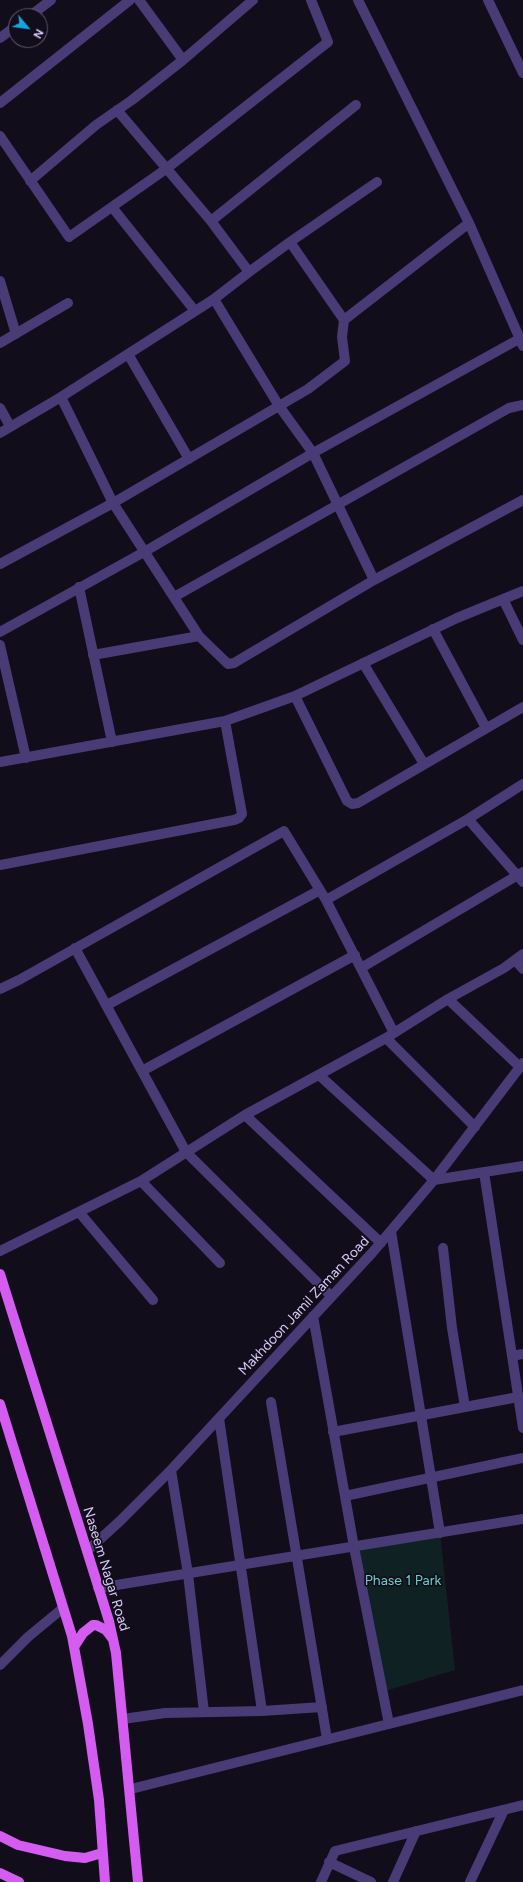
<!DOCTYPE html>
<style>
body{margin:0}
#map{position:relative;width:523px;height:1882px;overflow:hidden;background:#120d1b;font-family:Figtree,sans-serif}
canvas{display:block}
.north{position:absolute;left:8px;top:8px;width:40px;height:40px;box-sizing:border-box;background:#120d1b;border:1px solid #625974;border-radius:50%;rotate:119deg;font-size:11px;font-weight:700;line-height:16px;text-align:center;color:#d9cbfa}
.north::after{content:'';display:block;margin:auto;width:14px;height:18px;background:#13a5de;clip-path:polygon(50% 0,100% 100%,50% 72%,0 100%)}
</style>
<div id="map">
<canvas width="523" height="1882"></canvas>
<div class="north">N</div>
</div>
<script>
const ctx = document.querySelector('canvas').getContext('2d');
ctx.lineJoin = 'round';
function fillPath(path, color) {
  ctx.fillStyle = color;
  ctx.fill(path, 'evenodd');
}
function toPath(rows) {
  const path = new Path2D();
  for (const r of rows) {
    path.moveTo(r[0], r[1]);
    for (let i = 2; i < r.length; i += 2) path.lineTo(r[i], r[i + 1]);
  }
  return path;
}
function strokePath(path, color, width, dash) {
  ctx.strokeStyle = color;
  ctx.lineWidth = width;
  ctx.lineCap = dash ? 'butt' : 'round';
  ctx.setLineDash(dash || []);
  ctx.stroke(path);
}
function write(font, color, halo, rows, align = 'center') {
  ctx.font = font + ' Figtree,sans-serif';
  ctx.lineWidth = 3.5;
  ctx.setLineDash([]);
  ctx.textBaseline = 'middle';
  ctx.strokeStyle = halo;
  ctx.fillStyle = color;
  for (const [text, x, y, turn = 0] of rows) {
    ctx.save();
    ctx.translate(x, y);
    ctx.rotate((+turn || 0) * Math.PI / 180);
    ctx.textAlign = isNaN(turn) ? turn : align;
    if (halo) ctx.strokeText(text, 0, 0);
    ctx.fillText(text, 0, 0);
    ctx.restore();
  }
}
fillPath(toPath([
 [440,1533,455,1670,382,1692,354,1547]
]), '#102124');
strokePath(toPath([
 [358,0,469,223,523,346],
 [488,0,523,73],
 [30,16,51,0],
 [0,38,16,26],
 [183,60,253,0],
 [0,103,130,0],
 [0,136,69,237,166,169,328,42,311,0],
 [30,181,96,125,132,100,183,60,139,0],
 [112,207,195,311],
 [211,221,356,105],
 [290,242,377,182],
 [0,281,16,334],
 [214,299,249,272],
 [344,320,469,223],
 [0,343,68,303],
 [128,354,189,459],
 [61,397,113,503,308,389,345,361,342,337,344,320,290,242,249,272,211,221,117,110],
 [0,408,10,426],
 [0,433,61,397,214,299,279,406,313,453,374,580],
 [0,564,113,503,199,636,228,664,234,663,374,580,523,500],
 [79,587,112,742],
 [174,597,509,408,523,405],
 [503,599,523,640],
 [433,629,486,728],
 [0,632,144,552,313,453,519,339],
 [0,645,26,758],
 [93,655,199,636],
 [363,663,424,764],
 [295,696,347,801,352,804,358,803,523,707],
 [225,721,295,696,457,618,523,591],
 [0,762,225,721,242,814,239,818,234,820,0,865],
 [468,819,523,882],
 [326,900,468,819,523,784],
 [75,948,186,1152,331,1296],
 [515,960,523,969],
 [361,968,523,872],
 [0,989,19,980,284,831,326,900,394,1033],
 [448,999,520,1067],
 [107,1005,320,890],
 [386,1038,475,1127],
 [142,1071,355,955],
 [319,1075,434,1180,523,1166],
 [245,1115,381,1243],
 [484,1172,523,1428],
 [141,1181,220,1263],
 [79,1212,153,1300],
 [391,1231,440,1533],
 [443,1248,452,1328,465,1407],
 [0,1251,141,1181,245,1115,386,1038,448,999,504,968,523,954],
 [313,1316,354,1547,389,1724],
 [512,1356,523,1354],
 [271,1402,327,1739],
 [219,1418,262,1711],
 [333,1432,518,1397],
 [171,1470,188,1574,204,1712],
 [345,1496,523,1458],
 [87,1551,120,1521,171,1470,372,1253,434,1180,523,1063],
 [98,1588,523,1519],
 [0,1665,28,1637,63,1608],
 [123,1719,165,1713,262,1711,322,1707],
 [131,1789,523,1690],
 [329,1862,371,1882],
 [321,1882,335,1851,523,1805],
 [393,1882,416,1831],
 [470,1882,504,1810]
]), '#483b76', 10);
strokePath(toPath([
 [0,1274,109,1621,116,1653,138,1882],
 [0,1404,72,1636,88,1724,99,1800,105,1882],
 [74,1647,83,1633,93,1625,96,1625,106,1630,112,1638],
 [0,1836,18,1845,65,1856,85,1858,102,1853],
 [0,1873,19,1882]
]), '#d45cf1', 10);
write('14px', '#d9cbfa', '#120d1b', [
 ["Makhdoon Jamil Zaman Road",304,1306,-47],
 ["Naseem Nagar Road",106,1569,73]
]);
write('14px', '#5fd3cb', '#120d1b', [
 ["Phase 1 Park",403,1581]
]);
</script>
